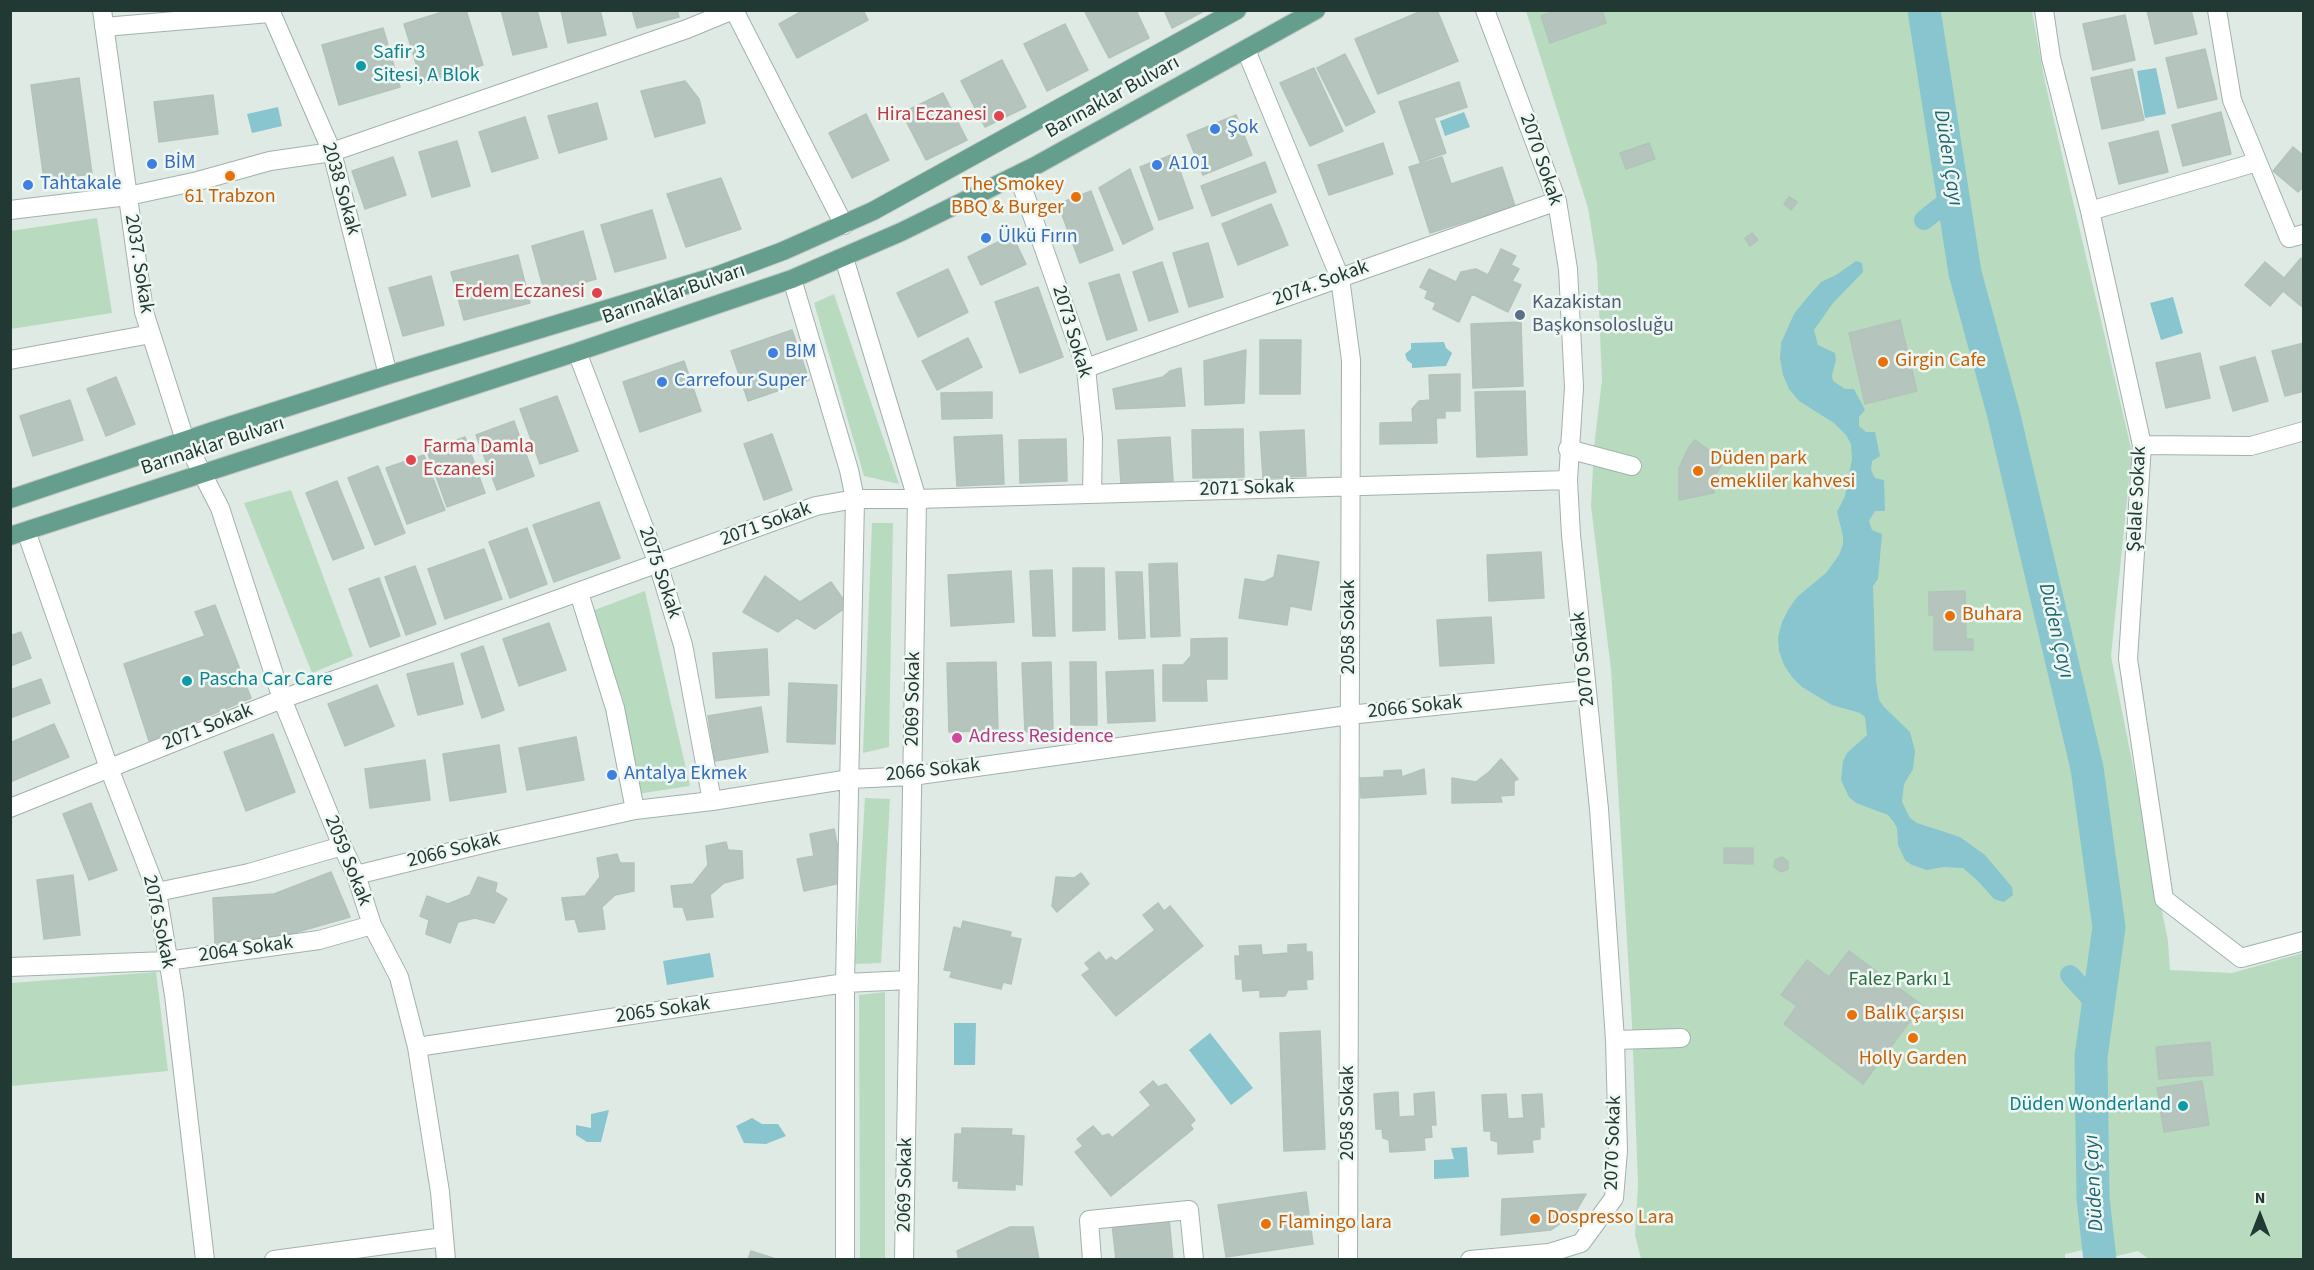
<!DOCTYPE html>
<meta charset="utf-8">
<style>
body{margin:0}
#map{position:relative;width:2314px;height:1270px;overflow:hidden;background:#dfeae5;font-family:"Source Sans 3",sans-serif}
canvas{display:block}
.frame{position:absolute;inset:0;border:12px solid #213932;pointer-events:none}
.north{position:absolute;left:2230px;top:1186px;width:60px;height:60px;-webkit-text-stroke:4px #eff7f3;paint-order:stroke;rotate:0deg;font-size:16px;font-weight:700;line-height:24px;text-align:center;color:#213932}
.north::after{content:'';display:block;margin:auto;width:21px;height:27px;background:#213932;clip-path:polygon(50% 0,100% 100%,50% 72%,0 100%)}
</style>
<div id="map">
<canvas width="2314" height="1270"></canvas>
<div class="frame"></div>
<div class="north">N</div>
</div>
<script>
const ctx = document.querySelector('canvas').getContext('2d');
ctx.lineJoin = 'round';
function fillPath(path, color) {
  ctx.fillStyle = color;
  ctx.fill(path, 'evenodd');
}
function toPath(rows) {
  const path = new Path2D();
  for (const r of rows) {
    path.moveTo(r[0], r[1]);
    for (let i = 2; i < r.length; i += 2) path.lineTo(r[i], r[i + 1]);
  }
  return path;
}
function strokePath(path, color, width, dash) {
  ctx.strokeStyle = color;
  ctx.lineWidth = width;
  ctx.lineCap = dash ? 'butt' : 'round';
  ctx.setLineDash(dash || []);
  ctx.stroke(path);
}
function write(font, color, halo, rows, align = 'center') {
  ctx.font = font + ' "Source Sans 3",sans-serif';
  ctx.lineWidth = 5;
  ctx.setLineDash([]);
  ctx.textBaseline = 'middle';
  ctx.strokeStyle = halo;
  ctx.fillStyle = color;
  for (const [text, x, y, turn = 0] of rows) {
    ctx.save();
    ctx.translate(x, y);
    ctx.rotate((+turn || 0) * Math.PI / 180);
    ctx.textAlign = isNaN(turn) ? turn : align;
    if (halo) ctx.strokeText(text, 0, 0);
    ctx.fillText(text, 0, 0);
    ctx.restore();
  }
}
fillPath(toPath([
 [1526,11,2032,11,2045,82,2132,452,2111,656,2168,941,2170,970,2232,973,2303,953,2303,1259,2150,1260,2138,1251,2100,1260,2083,1250,2065,1254,2065,1260,1641,1259,1635,1235,1638,1184,1632,1025,1611,670,1591,506,1594,447,1602,380,1597,264,1588,208],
 [97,218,112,313,11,329,11,231],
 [834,294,899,484,864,476,814,303],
 [291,490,353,656,312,673,244,503],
 [872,523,893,523,889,747,863,753],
 [645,591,690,786,637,794,623,699,592,611],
 [865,798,890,799,881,963,855,964],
 [156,972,168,1071,11,1086,11,983],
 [885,992,885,1259,860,1259,859,995]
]), '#b8dbc0');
fillPath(toPath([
 [2156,68,2166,114,2145,118,2137,71],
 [278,107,282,126,252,133,247,114],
 [1464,112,1470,127,1445,136,1440,121],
 [1856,261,1862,263,1863,272,1833,303,1814,330,1818,345,1835,353,1836,360,1832,375,1833,381,1845,389,1854,389,1865,410,1859,417,1859,426,1866,432,1875,432,1880,456,1872,461,1871,470,1875,478,1884,480,1885,511,1875,511,1869,521,1872,530,1882,534,1878,579,1873,586,1876,681,1879,700,1884,707,1910,732,1915,751,1913,769,1904,784,1902,802,1910,818,1917,823,1960,837,1985,855,2012,887,2013,895,2004,902,1994,899,1978,881,1963,868,1943,867,1927,870,1912,865,1905,860,1898,845,1897,828,1893,821,1888,815,1856,803,1849,797,1841,780,1843,761,1847,753,1867,735,1865,717,1860,713,1832,705,1802,687,1792,677,1784,665,1779,651,1778,637,1782,622,1788,610,1797,597,1826,573,1839,555,1843,544,1843,536,1837,512,1845,496,1852,459,1851,444,1846,435,1834,423,1799,401,1789,389,1783,375,1780,359,1781,343,1794,314,1806,299,1821,282,1836,275],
 [2173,297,2183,333,2161,340,2150,303],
 [1444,342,1446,348,1452,353,1446,366,1412,368,1412,364,1407,360,1405,354,1411,349,1411,343],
 [710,953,714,977,667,985,663,961],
 [954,1023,976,1023,975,1065,954,1065],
 [1210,1033,1253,1088,1231,1105,1189,1050],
 [609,1110,601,1142,587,1142,576,1135,576,1125,591,1128,591,1114],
 [752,1118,762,1124,778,1124,786,1136,766,1144,744,1143,736,1126],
 [1467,1147,1469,1177,1434,1179,1434,1160,1454,1159,1451,1148]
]), '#88c5ce');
strokePath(toPath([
 [1924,220,1953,197],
 [2070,975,2098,1006]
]), '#88c5ce', 20);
strokePath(toPath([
 [1924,10,1965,273,2003,412,2087,768,2109,927,2091,1057,2093,1198,2100,1260]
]), '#88c5ce', 33);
const building = toPath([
 [449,10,466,10,483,65,422,83,404,24,449,10],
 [501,10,537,10,547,47,513,55,501,10],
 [561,10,600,10,606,35,568,43,561,10],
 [632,10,677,10,679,17,637,28,632,10],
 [804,10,863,10,868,20,797,58,779,24,804,10],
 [1087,10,1136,10,1149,38,1109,58,1085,12,1087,10],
 [1164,10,1206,10,1172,28,1164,10],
 [1424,10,1437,10,1458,61,1378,94,1355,39,1424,10],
 [1557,10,1602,10,1606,23,1550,43,1541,16,1557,10],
 [2147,10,2191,10,2197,34,2155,44,2147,10],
 [2125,15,2135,60,2093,70,2083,24,2125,15],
 [1065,24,1088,70,1047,91,1024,44,1065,24],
 [383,28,400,87,339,105,322,45,383,28],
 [2205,49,2217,99,2178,108,2166,58,2205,49],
 [1345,54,1375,112,1346,126,1317,68,1345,54],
 [1002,60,1026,107,985,127,961,81,1002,60],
 [1314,68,1343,131,1310,146,1280,83,1314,68],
 [2132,69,2144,120,2102,129,2091,78,2132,69],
 [79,78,92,174,44,180,31,85,79,78],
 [685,81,699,99,705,123,655,137,641,91,685,81],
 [1459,82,1467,107,1434,118,1446,153,1420,162,1399,102,1459,82],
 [943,93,967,140,926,160,902,113,943,93],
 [213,95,218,134,159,142,154,102,213,95],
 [597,103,607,139,559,153,548,116,597,103],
 [2221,112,2231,154,2183,166,2172,125,2221,112],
 [866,114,889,160,852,178,829,133,866,114],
 [1236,115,1252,155,1203,175,1187,135,1236,115],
 [525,117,538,158,492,172,479,132,525,117],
 [2158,131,2168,172,2119,184,2109,143,2158,131],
 [457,141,470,186,432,197,419,152,457,141],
 [1383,143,1393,174,1329,195,1318,165,1383,143],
 [1649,143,1655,159,1626,169,1620,153,1649,143],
 [2293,147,2304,156,2304,186,2298,192,2273,171,2293,147],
 [1174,154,1193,208,1159,220,1140,167,1174,154],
 [393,157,406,195,365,209,352,171,393,157],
 [1442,157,1451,184,1502,167,1515,206,1430,233,1409,167,1442,157],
 [1265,162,1276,192,1212,216,1201,186,1265,162],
 [1130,169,1153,229,1123,244,1099,188,1130,169],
 [721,178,741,229,686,247,667,194,721,178],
 [1091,191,1113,250,1080,263,1058,204,1091,191],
 [1789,197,1797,202,1791,210,1784,204,1789,197],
 [1271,204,1288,245,1238,265,1222,224,1271,204],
 [652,210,666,258,615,272,601,225,652,210],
 [583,231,596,279,545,294,532,246,583,231],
 [1752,233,1758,240,1750,246,1745,238,1752,233],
 [1012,235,1026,264,981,285,968,257,1012,235],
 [1208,243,1223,297,1189,307,1173,253,1208,243],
 [1501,249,1516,256,1511,265,1519,269,1512,281,1521,285,1508,312,1472,294,1459,322,1433,309,1436,303,1425,298,1428,291,1420,287,1429,269,1456,282,1461,272,1476,269,1488,275,1501,249],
 [518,255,530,303,464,320,451,272,518,255],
 [2301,258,2304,260,2304,303,2301,306,2283,291,2270,306,2245,285,2265,262,2284,278,2301,258],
 [1162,262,1178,312,1149,321,1133,272,1162,262],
 [948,269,968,312,918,337,897,293,948,269],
 [1119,274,1137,330,1107,340,1089,283,1119,274],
 [431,276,444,325,403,336,389,288,431,276],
 [1038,287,1063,357,1020,373,995,302,1038,287],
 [1900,320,1917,391,1865,404,1849,333,1900,320],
 [1521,322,1523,386,1473,388,1471,324,1521,322],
 [792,330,809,380,748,401,731,351,792,330],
 [968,338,982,367,937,390,922,361,968,338],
 [1260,340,1301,340,1300,394,1260,394,1260,340],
 [2304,343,2304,391,2285,396,2272,351,2304,343],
 [1246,350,1244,403,1205,405,1204,361,1246,350],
 [2200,353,2210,398,2166,408,2156,363,2200,353],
 [2255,357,2268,401,2233,411,2220,367,2255,357],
 [684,361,701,411,640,432,623,382,684,361],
 [1181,368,1185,406,1116,409,1113,389,1163,377,1170,371,1181,368],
 [1460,374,1460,411,1445,411,1445,418,1436,418,1437,443,1380,444,1380,423,1413,422,1412,409,1419,401,1430,400,1429,375,1460,374],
 [116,377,135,424,106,436,87,389,116,377],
 [1525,391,1527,455,1477,457,1475,392,1525,391],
 [992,392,992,418,942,419,941,393,992,392],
 [557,396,578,451,540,464,520,409,557,396],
 [70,400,83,440,33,456,20,416,70,400],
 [514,421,534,476,497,490,476,435,514,421],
 [1243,429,1244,477,1193,478,1192,430,1243,429],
 [1304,430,1306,476,1263,478,1260,432,1304,430],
 [772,434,792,490,764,500,744,444,772,434],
 [1002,435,1004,484,957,486,954,437,1002,435],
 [465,437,485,493,447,507,427,451,465,437],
 [1170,437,1173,481,1121,484,1118,440,1170,437],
 [1066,439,1067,481,1020,483,1019,440,1066,439],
 [1695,440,1724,461,1716,474,1714,493,1679,500,1679,468,1689,447,1695,440],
 [424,455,445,510,407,524,386,468,424,455],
 [378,466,405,533,375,545,348,478,378,466],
 [337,481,364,548,333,560,306,493,337,481],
 [599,502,620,558,554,582,533,525,599,502],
 [527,528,547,584,510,598,489,542,527,528],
 [484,549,502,599,445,619,428,569,484,549],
 [1541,552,1544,598,1489,601,1487,555,1541,552],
 [1278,555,1319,562,1311,610,1290,606,1287,625,1239,618,1245,579,1264,582,1274,577,1278,555],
 [1177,563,1180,636,1151,637,1149,564,1177,563],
 [415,566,436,624,406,635,385,577,415,566],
 [1073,568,1104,568,1105,630,1073,631,1073,568],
 [1052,570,1055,636,1033,636,1030,571,1052,570],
 [1011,571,1014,622,951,626,948,575,1011,571],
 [1116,572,1142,572,1145,638,1119,639,1116,572],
 [765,576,800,602,831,582,848,606,815,629,797,618,778,632,743,612,765,576],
 [379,578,400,636,370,647,349,589,379,578],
 [1965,591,1966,639,1973,639,1973,650,1934,650,1934,615,1929,615,1929,592,1965,591],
 [215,605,251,698,149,741,124,664,205,636,195,612,215,605],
 [1491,617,1494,663,1440,666,1437,620,1491,617],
 [549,623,566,670,519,686,503,639,549,623],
 [21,632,31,658,10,666,10,636,21,632],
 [1227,638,1227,679,1206,679,1207,701,1163,701,1163,665,1183,665,1191,656,1191,639,1227,638],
 [483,646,504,710,482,718,461,654,483,646],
 [767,649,769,695,716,698,713,653,767,649],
 [996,662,998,730,949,732,947,663,996,662],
 [1051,662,1053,731,1025,732,1022,663,1051,662],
 [1070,662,1096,662,1097,725,1071,725,1070,662],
 [453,663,463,704,418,715,407,674,453,663],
 [1153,670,1155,721,1108,723,1106,672,1153,670],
 [41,679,50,703,10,718,10,690,41,679],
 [789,683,837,685,835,744,787,742,789,683],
 [377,685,394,726,345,746,328,704,377,685],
 [761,707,768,752,715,761,708,716,761,707],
 [54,724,69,757,10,782,10,743,54,724],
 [273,734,295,792,246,811,224,752,273,734],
 [576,737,584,780,527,790,519,748,576,737],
 [499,745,506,792,450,801,443,754,499,745],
 [1501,759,1518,779,1514,781,1514,795,1500,796,1502,802,1452,803,1452,778,1476,782,1490,771,1501,759],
 [425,760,430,800,370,808,365,769,425,760],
 [1424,769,1426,794,1361,798,1360,778,1384,777,1384,771,1401,770,1402,777,1424,769],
 [91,803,117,870,89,880,63,814,91,803],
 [834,829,845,882,804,891,797,859,814,856,810,834,834,829],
 [726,842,728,850,742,851,743,878,724,883,710,895,713,917,687,920,683,907,674,907,671,886,693,884,708,865,706,846,726,842],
 [1724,848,1753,848,1753,864,1724,863,1724,848],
 [617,854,620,863,634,863,634,891,615,895,602,907,605,929,579,932,575,919,566,920,562,898,585,896,600,877,597,858,617,854],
 [1782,857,1788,861,1788,869,1781,872,1774,867,1775,860,1782,857],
 [331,872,350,917,280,937,215,943,213,898,274,894,331,872],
 [1081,873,1089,884,1057,912,1052,906,1056,877,1074,878,1081,873],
 [73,875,80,935,44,939,37,880,73,875],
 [478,877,497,883,495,892,507,899,494,923,475,918,458,922,450,943,426,934,429,920,420,916,427,896,448,904,470,895,478,877],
 [1158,903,1164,911,1170,906,1203,946,1116,1016,1082,975,1090,969,1085,963,1099,952,1106,961,1111,957,1116,961,1155,930,1143,915,1158,903],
 [963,921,1011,932,1010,937,1021,939,1011,984,1003,982,1001,989,950,977,952,971,944,970,954,927,961,929,963,921],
 [1306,944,1306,952,1312,952,1313,979,1306,980,1307,989,1288,990,1285,996,1260,997,1260,990,1243,991,1242,979,1236,979,1235,956,1240,956,1239,946,1261,945,1262,955,1288,953,1288,945,1306,944],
 [1849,951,1922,1005,1863,1084,1784,1024,1797,1006,1781,995,1807,960,1829,977,1849,951],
 [1320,1031,1325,1149,1284,1151,1280,1033,1320,1031],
 [2210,1042,2213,1075,2159,1079,2156,1047,2210,1042],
 [1153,1081,1158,1087,1166,1084,1195,1120,1190,1125,1193,1129,1111,1196,1075,1152,1083,1146,1077,1139,1093,1126,1102,1136,1109,1134,1112,1138,1151,1105,1140,1092,1153,1081],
 [2202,1081,2209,1125,2164,1132,2157,1088,2202,1081],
 [1398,1092,1399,1117,1415,1116,1414,1094,1434,1092,1436,1125,1431,1125,1432,1137,1424,1138,1425,1150,1390,1152,1389,1140,1383,1138,1382,1129,1376,1129,1374,1094,1398,1092],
 [1506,1094,1508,1119,1524,1118,1522,1095,1542,1094,1544,1127,1540,1127,1540,1139,1532,1140,1533,1152,1498,1154,1498,1142,1491,1140,1491,1131,1484,1131,1482,1095,1506,1094],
 [962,1128,1012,1129,1011,1135,1024,1136,1022,1185,1015,1184,1015,1190,958,1188,959,1181,953,1181,955,1134,962,1134,962,1128],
 [1306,1192,1313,1244,1226,1257,1218,1205,1306,1192],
 [1586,1194,1575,1213,1551,1230,1501,1235,1502,1199,1586,1194],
 [1169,1218,1173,1260,1116,1260,1112,1224,1169,1218],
 [1010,1227,1033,1227,1039,1260,959,1260,957,1251,1010,1227],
 [751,1251,776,1259,776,1260,748,1260,751,1251]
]);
fillPath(building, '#b5c4bd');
strokePath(building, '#b2c3bb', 1.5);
const minor = toPath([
 [102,10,144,312,185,440,220,508,282,699,342,846,356,875,372,925,399,977,417,1047,440,1192,446,1260],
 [270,10,332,152,388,375],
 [734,10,844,225],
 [2044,10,2051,58,2090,211,2142,445,2128,659,2164,899,2241,958,2304,941],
 [2217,10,2232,100,2289,238,2304,234],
 [104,27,270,13],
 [1246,50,1340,278,1351,360,1348,1260],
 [1018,175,1086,368,1093,438,1092,494],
 [10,210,128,196,198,181,270,161,332,152,687,29,733,10],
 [2090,211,2257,162],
 [844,258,917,499,904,1260],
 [792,279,849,470,855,499,845,983,845,1260],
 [577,352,658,564,683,645,712,801],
 [10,360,151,334],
 [1086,368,1557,201],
 [2142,445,2251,446,2304,431],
 [1568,449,1632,466],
 [26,531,109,768,157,892,174,995,205,1260],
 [579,593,615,708,635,810],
 [10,808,282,699,816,506,855,499,917,499,1568,480],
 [356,875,495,841,635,810,712,801,850,779,912,776,1349,715,1587,690],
 [157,892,249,873,342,846],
 [10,967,167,961,319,940,372,925],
 [1615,1040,1681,1038],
 [417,1047,845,983,909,980],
 [274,1260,444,1237],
 [1092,1260,1089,1220,1189,1210,1194,1260],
 [1470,1260,1549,1253,1581,1243,1614,1198,1618,1151,1615,1040,1599,809,1571,535,1568,480,1574,387,1568,269,1557,201,1485,10]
]);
const major = toPath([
 [10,499,213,431,388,375,716,276,783,251,873,211,1237,10],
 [10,536,577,352,792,279,901,232,1035,166,1316,10]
]);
strokePath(minor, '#a2b1ac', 20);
strokePath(major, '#bcc4c2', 20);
strokePath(minor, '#fff', 18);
strokePath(major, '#659e8d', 18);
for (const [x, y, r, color] of [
 [361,66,6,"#0f9aa8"],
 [999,116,6,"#e0444e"],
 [1215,129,6,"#3f7fe0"],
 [152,164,6,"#3f7fe0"],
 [1157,165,6,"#3f7fe0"],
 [230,176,6,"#e8710a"],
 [28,185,6,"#3f7fe0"],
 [1076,197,6,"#e8710a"],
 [986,238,6,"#3f7fe0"],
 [597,293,6,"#e0444e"],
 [1520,315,6,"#5c6f8a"],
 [773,353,6,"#3f7fe0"],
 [1883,362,6,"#e8710a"],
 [662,382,6,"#3f7fe0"],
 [411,460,6,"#e0444e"],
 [1698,471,6,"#e8710a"],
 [1950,616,6,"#e8710a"],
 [187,681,6,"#0f9aa8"],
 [957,738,6,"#d1479c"],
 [612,775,6,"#3f7fe0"],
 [1852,1015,6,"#e8710a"],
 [1913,1038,6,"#e8710a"],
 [2183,1106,6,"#0f9aa8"],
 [1535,1219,6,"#e8710a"],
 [1266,1224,6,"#e8710a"]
]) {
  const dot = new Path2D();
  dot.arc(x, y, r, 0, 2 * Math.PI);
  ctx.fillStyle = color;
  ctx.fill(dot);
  strokePath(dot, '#eff7f3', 2);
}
write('20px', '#0d838f', '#eff7f3', [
 ["Safir 3",373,54],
 ["Sitesi, A Blok",373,77],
 ["Pascha Car Care",199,681],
 ["Düden Wonderland",2171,1106,"right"]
], 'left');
write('20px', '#213932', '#eff7f3', [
 ["Barınaklar Bulvarı",1113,98,-29],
 ["2070 Sokak",1540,160,71],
 ["2038 Sokak",340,189,74],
 ["2037. Sokak",138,264,81],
 ["2074. Sokak",1321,284,-20],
 ["Barınaklar Bulvarı",674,295,-19],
 ["2073 Sokak",1071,332,73],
 ["Barınaklar Bulvarı",213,447,-18],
 ["2071 Sokak",1247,489,-2],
 ["Şelale Sokak",2138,499,-87],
 ["2071 Sokak",766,525,-20],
 ["2075 Sokak",659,573,71],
 ["2058 Sokak",1350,627,-90],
 ["2070 Sokak",1584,659,-96],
 ["2069 Sokak",914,699,-89],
 ["2066 Sokak",1415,708,-6],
 ["2071 Sokak",208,728,-22],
 ["2066 Sokak",933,771,-6],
 ["2066 Sokak",454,851,-14],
 ["2059 Sokak",347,861,68],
 ["2076 Sokak",158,922,78],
 ["2064 Sokak",246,950,-8],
 ["2065 Sokak",663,1011,-8],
 ["2058 Sokak",1349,1113,-90],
 ["2070 Sokak",1614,1143,-88],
 ["2069 Sokak",906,1185,-89]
]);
write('20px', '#be3a42', '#eff7f3', [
 ["Hira Eczanesi",987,116],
 ["Erdem Eczanesi",585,293],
 ["Farma Damla",423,448,"left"],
 ["Eczanesi",423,471,"left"]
], 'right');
write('20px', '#366cbe', '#eff7f3', [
 ["Şok",1227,129],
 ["BİM",164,164],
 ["A101",1169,165],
 ["Tahtakale",40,185],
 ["Ülkü Fırın",998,238],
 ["BIM",785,353],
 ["Carrefour Super",674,382],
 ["Antalya Ekmek",624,775]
], 'left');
write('20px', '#c56008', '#eff7f3', [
 ["The Smokey",1064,186,"right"],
 ["BBQ & Burger",1064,209,"right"],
 ["61 Trabzon",230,198,"center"],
 ["Girgin Cafe",1895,362],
 ["Düden park",1710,460],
 ["emekliler kahvesi",1710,483],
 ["Buhara",1962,616],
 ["Balık Çarşısı",1864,1015],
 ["Holly Garden",1913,1060,"center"],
 ["Dospresso Lara",1547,1219],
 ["Flamingo lara",1278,1224]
], 'left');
write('20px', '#4e5e75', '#eff7f3', [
 ["Kazakistan",1532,304],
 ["Başkonsolosluğu",1532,327]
], 'left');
write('20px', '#b23c85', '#eff7f3', [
 ["Adress Residence",969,738]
], 'left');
write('20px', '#2d6e44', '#eff7f3', [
 ["Falez Parkı 1",1900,981]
]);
write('italic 21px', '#1e6772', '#eff7f3', [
 ["Düden Çayı",1947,158,81],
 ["Düden Çayı",2055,631,77],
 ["Düden Çayı",2095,1183,-93]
]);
</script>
